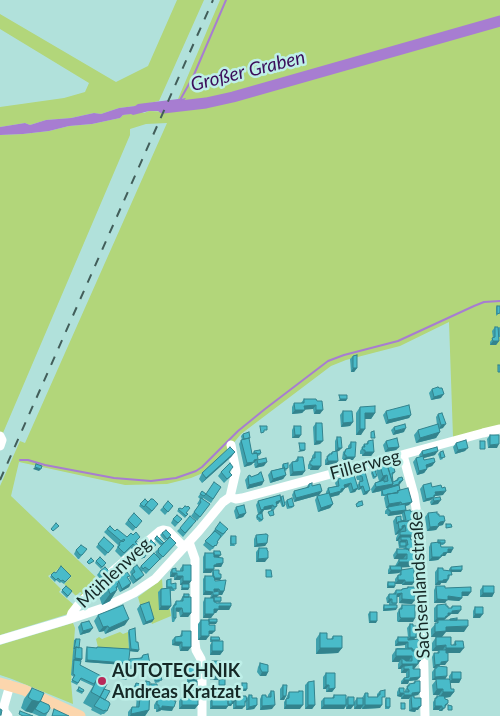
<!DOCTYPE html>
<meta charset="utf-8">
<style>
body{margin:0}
canvas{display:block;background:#b1e1db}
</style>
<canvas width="500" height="716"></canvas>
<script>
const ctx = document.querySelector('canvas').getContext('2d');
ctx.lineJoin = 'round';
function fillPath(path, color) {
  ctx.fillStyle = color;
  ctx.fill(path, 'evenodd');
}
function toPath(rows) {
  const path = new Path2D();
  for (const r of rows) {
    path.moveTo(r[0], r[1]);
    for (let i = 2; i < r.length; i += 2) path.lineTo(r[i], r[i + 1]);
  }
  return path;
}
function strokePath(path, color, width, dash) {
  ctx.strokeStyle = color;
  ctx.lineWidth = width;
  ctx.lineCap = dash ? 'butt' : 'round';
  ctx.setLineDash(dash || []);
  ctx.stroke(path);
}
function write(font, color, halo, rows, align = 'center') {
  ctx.font = font + ' Lato,sans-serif';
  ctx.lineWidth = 5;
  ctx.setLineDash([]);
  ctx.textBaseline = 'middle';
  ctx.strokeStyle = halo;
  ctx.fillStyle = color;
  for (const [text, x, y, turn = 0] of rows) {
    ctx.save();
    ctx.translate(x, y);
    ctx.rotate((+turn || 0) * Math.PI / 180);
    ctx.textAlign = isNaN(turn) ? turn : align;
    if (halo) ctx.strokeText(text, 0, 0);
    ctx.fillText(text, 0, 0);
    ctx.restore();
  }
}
fillPath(toPath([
 [177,0,204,0,159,101,135,106,119,108,101,114,94,113,71,118,46,120,30,125,25,123,0,127,0,107,64,98,85,92,89,83,0,29,0,14,116,82,148,66],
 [220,0,500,0,500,426,453,437,449,322,400,346,346,360,331,366,241,434,227,451,203,473,191,478,167,484,125,485,19,462,11,496,100,581,80,600,78,597,82,593,80,592,76,596,64,584,71,577,60,567,52,575,51,574,48,576,61,589,59,592,74,605,68,614,0,635,0,486,20,441,25,443,167,123,146,124,130,129,130,135,0,440,0,135,23,134,49,131,69,126,92,124,120,118,123,115,141,112,144,113,149,111,169,112,185,98,178,99],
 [162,579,163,592,159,610,170,609,171,616,152,624,146,606,141,608,138,597],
 [73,623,75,628,71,682,73,704,12,679,0,675,0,645],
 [120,632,123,634,128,632,129,650,98,647,96,639,99,637,102,639]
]), '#b2d67a');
fillPath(toPath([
 [186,98,175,111,149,111,133,115,131,114,123,115,120,118,92,124,69,126,49,131,23,134,0,135,0,127,25,123,30,125,46,120,71,118,94,113,101,114,119,108,135,106,138,104]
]), '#a77dd1');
strokePath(toPath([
 [180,100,193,77,226,0],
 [20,460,28,460,45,465,114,478,151,481,176,478,196,471,202,467,238,431,265,409,328,361,344,355,398,341,474,306,484,302,500,301]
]), '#a77dd1', 2);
strokePath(toPath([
 [163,108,206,103,233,97,500,21]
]), '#a77dd1', 11);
strokePath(toPath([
 [0,436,2,440,0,446],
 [403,455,414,495,421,541,425,716],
 [230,497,236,499,242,498,483,433,500,429],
 [189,542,195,559,195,642,196,650,201,659,202,665,202,716],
 [70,619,72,613,79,604,107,576,160,531,163,530,168,531,184,547],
 [0,640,70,619,103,608,134,593,155,579,199,531,223,502,230,497,236,471,231,445],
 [8,716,4,711,4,706,10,685]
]), '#fff', 9);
strokePath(toPath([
 [0,683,24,690,80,716]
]), '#fcd6ad', 11);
strokePath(toPath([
 [0,480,213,0]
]), '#425e5a', 2, [9, 9]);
fillPath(toPath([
 [497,306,500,313,498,314,496,316,496,307],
 [495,327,498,328,500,327,500,337,498,337,499,341,496,345,490,345,490,342,493,338,492,331],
 [353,356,357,368,354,372,351,372,350,359],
 [432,389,441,398,431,400,429,393],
 [304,399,316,399,320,414,314,414,313,409,305,409,302,413,292,414,292,407,294,403,301,403],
 [360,407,375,413,371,419,365,419,361,435,356,435,356,413],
 [343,411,353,422,350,426,341,427,340,415],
 [386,411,411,415,409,418,386,424,383,415],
 [438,414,443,428,439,429,440,432,436,438,416,443,414,435,418,430,437,425,436,417],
 [316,423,320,444,314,445,313,427],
 [294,426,299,438,292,438,292,430],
 [394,427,404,432,393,435,391,430],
 [243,434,249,440,252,454,254,451,261,453,260,455,258,456,257,460,264,466,255,468,254,464,255,463,253,463,251,465,244,467,239,444,241,440,242,440,241,436],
 [490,435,497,448,488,448,487,439],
 [337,437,339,451,337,451,338,461,335,465,325,465,325,460,329,454,330,454,332,452,335,452,335,441],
 [368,441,374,452,371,456,362,456,362,454,360,454,360,451,364,444,366,444],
 [386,441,399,447,396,450,385,452,383,445],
 [351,442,353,460,343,460,343,459,342,459,343,452,346,449,348,448,348,446],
 [456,443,465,451,455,454,453,447],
 [422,451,435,455,424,458,424,460,435,462,432,466,427,468,427,469,424,473,417,475,413,462,416,458,420,457,419,455],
 [235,452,231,457,202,483,199,479,202,473],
 [315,452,321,466,318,470,310,470,310,469,308,469,308,465,312,458,312,456],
 [440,452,443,459,440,460,438,454],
 [298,457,305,471,302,475,290,476,289,465,292,462,295,461],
 [283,464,287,470,285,471,286,475,283,479,270,483,268,475,271,471,282,468,282,465],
 [387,465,395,472,392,476,393,482,396,480,398,478,403,480,400,484,398,486,409,505,406,506,406,511,414,519,412,523,409,523,417,532,413,537,411,537,411,540,417,547,414,551,419,559,415,565,411,565,410,567,401,567,402,570,399,573,388,574,388,570,390,566,395,566,399,559,400,559,394,559,393,555,397,549,403,549,404,548,399,548,398,541,396,541,396,538,398,534,395,535,393,521,396,517,403,520,402,515,402,514,388,516,387,514,385,514,385,511,388,507,399,505,386,508,384,498,385,496,381,496,381,491,372,493,371,489,375,483,379,481,376,471,380,466],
 [372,471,376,478,373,479,371,473],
 [221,472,229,472,232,475,224,483,218,476],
 [365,472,367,494,363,495,361,489,358,490,357,489,355,492,350,493,348,487,345,488,342,492,340,493,339,495,331,497,333,504,330,508,318,512,315,500,317,496,326,494,326,492,328,488,336,486,335,483,338,479,357,485,360,482,359,480,357,480,356,477,359,473],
 [259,473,262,485,247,489,245,480,248,476,251,477,257,475],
 [309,484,322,491,319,495,294,502,292,495,294,491,306,488],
 [423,485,432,487,443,495,435,496,433,498,438,504,431,505,430,502,433,498,431,500,423,502,420,489],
 [221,487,211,503,203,498,203,499,210,504,197,521,191,516,199,505,197,504,200,499,198,497,202,491,206,494],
 [280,495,285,505,284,507,282,507,280,502,278,504,276,505,277,506,274,510,271,511,271,509,266,510,264,510,262,513,258,514,256,505,258,501],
 [145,499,155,508,149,515,139,506],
 [287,500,294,506,292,508,287,509,285,502],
 [173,506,165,515,160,510,163,507],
 [236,507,246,513,243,517,236,519,234,511],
 [180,508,188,514,185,518,177,511],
 [428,513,437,514,439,516,443,525,439,526,436,530,427,531,425,517],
 [257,515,263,519,262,521,259,522,258,520,257,520,256,517],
 [173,519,182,519,175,527,171,523],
 [128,520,139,524,133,531,125,524],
 [193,525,183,537,177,531,180,528],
 [107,529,115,531,127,537,138,541,136,543,138,545,134,551,131,548,121,557,115,551,117,548,117,547,118,545,104,532],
 [215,529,226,532,217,542,218,542,213,549,212,549,210,551,203,545],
 [162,533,171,535,165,541,160,535],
 [256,535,267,543,265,546,254,547,254,539],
 [231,536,235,546,230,546,230,538],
 [104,537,114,546,105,556,96,547],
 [155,538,164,543,176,543,160,560,159,560,146,574,143,571,142,572,141,578,133,584,129,578,131,575,130,572,133,568,139,568,141,566,156,555,156,554,155,552,161,546,154,539],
 [151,540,156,545,148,553,144,549],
 [438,540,445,543,443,545,441,545,441,547,451,553,447,553,445,556,442,556,438,560,429,561,429,547,431,543,437,543],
 [259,548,265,562,256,562,256,552],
 [87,549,79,559,78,559,74,554,76,550],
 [214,551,219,557,214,557,223,563,221,567,214,567,211,573,203,573,203,557,205,553,213,553],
 [138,552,146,555,142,559,137,554],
 [128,560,134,564,130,567,126,562],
 [96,561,105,565,101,569,95,563],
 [183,565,191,581,189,584,189,588,188,590,181,590,182,585,180,585,180,580,174,580,174,577,170,577,170,572,172,569,176,571,180,571,180,569],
 [451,567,461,572,451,572,449,579,446,583,441,583,440,585,435,585,435,572,438,568,443,570,449,571,449,569],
 [213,570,219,574,221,578,220,580,215,580,215,581,224,591,222,595,218,595,217,597,221,601,220,603,216,602,216,603,231,606,229,610,218,610,216,613,214,613,211,618,203,618,203,602,205,598,210,598,211,595,203,595,203,579,205,576,212,576,212,572],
 [401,570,414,582,412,585,402,585,402,584,395,584,395,586,394,588,387,588,387,584,388,582,395,582,395,579,398,575,399,575],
 [100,571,107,575,101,580,97,575],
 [54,572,56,573,71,576,64,584,61,582,60,583,56,580,55,582,50,577],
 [128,578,131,583,129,587,120,592,117,587,117,590,110,601,102,605,98,593,103,587,101,585,102,583,112,580],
 [167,580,171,584,175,591,171,591,171,606,168,610,159,610,158,592,161,589,166,588,166,581],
 [66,586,72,591,67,598,61,592],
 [436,586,445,588,468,596,462,596,462,598,459,601,447,600,445,603,434,603,434,590],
 [483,586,494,593,492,597,480,597,480,590],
 [408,587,412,604,399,603,399,597,397,597,397,603,396,605,396,610,383,611,383,607,384,605,389,605,389,603,387,603,386,598,389,594,393,594,396,590,401,590,402,589,407,588],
 [184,594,191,613,188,617,180,617,179,612,176,611,176,618,174,622,172,622,171,609,176,601,180,601],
 [140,605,154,619,152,622,143,625,137,609],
 [402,605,413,622,398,622,397,621,397,613],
 [437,605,446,606,448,608,451,608,452,606,458,614,451,614,449,616,447,616,445,619,443,620,449,620,450,619,457,620,464,632,446,632,431,637,431,629,437,622,434,622,434,608],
 [475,607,480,618,473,618,473,611],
 [370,612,376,623,369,623,368,614],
 [98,615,125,625,105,634,104,631,99,632,94,621],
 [209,619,216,624,209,624,212,634,209,634,206,640,198,640,198,624,201,620,208,620],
 [81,623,90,632,80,635,78,627],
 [410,624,417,638,415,638,414,640,419,648,416,652,421,660,414,669,420,677,417,680,409,681,408,684,401,684,401,681,404,678,406,678,406,673,401,673,401,669,398,669,398,664,399,662,392,662,392,655,397,648,405,648,405,645,395,646,395,641,398,637,408,637,407,628],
 [129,630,138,652,129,651,129,661,130,659,140,658,143,655,147,668,128,669,127,678,126,680,121,679,121,670,123,668,124,665,85,662,86,649,87,647,96,648,97,647,129,649,128,632],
 [182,631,188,651,180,651,179,646,172,645,172,640,175,637,180,636],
 [320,633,327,639,331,639,333,636,342,648,338,653,316,654,316,639],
 [211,637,220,640,219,641,223,651,220,655,210,655,210,645,212,642,210,642,210,639],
 [436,637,451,645,453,645,455,641,460,653,448,653,445,665,440,665,439,666,445,679,449,679,449,676,452,672,461,679,459,683,450,683,451,689,454,692,450,697,445,698,448,703,442,711,439,711,439,710,433,710,433,702,437,696,439,696,439,695,433,695,432,685,436,680,432,680,432,672,435,668,433,668,432,657,434,653,437,653,438,651,432,651,432,643],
 [76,639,82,659,81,661,80,665,103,682,107,711,104,714,102,714,101,715,91,710,92,708,83,703,93,686,80,680,77,685,71,682,74,677,71,675,74,640],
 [212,661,221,665,233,669,230,673,229,673,226,676,221,676,218,680,210,680,210,665],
 [190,662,196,681,196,691,190,691,192,695,195,709,179,709,179,701,182,697,184,697,184,687,188,682,187,682,187,678,185,678,185,677,181,677,181,671,184,667,187,667,187,666],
 [260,663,268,672,266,676,260,676,257,672,258,667],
 [326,673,335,688,332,692,326,692,326,689,323,689,323,677],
 [154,675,160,682,155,683,153,677],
 [146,681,150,686,151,684,157,698,150,698,149,710,145,716,128,716,128,712,132,707,136,707,137,695,131,693,132,689,136,683,144,684],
 [415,681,420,692,418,695,414,696,418,710,416,710,415,712,409,711,409,700,411,696,409,699,401,699,401,697,397,696,397,692,399,688,405,692,405,690,409,684,413,683],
 [308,682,315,705,312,709,305,709,305,685],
 [283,685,286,696,284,700,280,700,280,689],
 [79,687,84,690,82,694,76,691],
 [32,688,48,712,46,716,39,716,32,713,25,711,21,708,24,699],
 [213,690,219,695,218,697,231,698,231,695,234,691,237,696,247,698,249,695,252,698,257,705,254,709,246,710,246,702,242,709,233,709,233,704,232,704,231,706,228,706,226,709,210,709,210,701,212,698,218,697,212,697,212,692],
 [271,691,272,709,260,710,260,699,262,695,266,697,268,697,268,695],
 [299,691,300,709,284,709,284,702,286,699,287,696,289,692,299,692],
 [380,691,382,700,380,708,362,709,362,706,361,709,354,709,354,702,357,698,362,698,365,693,368,697,377,697,377,694],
 [334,695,346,699,348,697,351,709,346,709,346,706,344,709,321,709,321,701,324,698,332,698],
 [158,698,172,711,161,710,160,711,156,712,156,709,154,709,154,705],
 [386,698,390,707,389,709,385,709,385,700]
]), '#3fa1ad');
fillPath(toPath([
 [493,341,499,341,496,345,490,345],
 [353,368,357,368,354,372,351,372],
 [444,394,441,398,431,400,434,397],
 [340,399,347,399,346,401,338,401],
 [316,405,313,409,302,410,304,406],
 [295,410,305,410,302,413,292,414],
 [316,410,323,410,320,414,314,414],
 [365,413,375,413,371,419,361,419],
 [411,415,409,418,386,424,388,420],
 [353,422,350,426,341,427,343,423],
 [446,424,443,428,439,429,441,425],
 [406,428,404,432,393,435,395,431],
 [360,429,365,429,361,435,356,435],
 [440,432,436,438,416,443,420,438],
 [295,435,301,435,299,438,292,438],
 [316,441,323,441,320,444,314,445],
 [499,444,497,448,488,448,490,445],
 [399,447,396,450,385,452,388,448],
 [338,448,342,448,339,451,335,452],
 [468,448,465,451,455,454,458,450],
 [300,450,305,450,304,451,298,452],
 [438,451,435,455,420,459,423,455],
 [235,452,231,457,202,483,206,478],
 [365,452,374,452,371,456,362,456],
 [346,457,355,457,353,460,343,460],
 [258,459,251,465,244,467,247,463,254,460],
 [328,461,338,461,335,465,325,465],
 [267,462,264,466,255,468,258,464],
 [435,462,432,466,423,469,426,465],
 [312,466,321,466,318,470,310,470],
 [35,467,41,469,39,471,33,469],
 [427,469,424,473,417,475,419,471],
 [305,471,302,475,290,476,293,472],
 [286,475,283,479,270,483,273,479],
 [387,475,383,481,379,482,383,476],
 [403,480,397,487,382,490,381,491,372,493,376,487],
 [264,481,262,485,247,489,249,485],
 [351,483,348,487,341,489,344,485],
 [363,486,361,489,358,490,360,487],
 [345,488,342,492,340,493,339,495,327,498,330,494],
 [358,488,355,492,350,493,353,490],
 [370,490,367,494,363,495,365,492],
 [322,491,319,495,294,502,296,498],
 [446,491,443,495,435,496,431,500,423,502,426,499,435,492],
 [281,500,278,504,273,505,276,502],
 [441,500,438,504,431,505,434,501],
 [401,502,399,505,386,508,389,504],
 [412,502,409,505,399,507,402,504],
 [333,504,330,508,318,512,321,508],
 [273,505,271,509,264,510,262,513,258,514,264,507],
 [406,510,402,514,388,516,390,512],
 [246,513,243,517,236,519,239,515],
 [414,519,412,523,407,524,398,534,395,535,399,529,407,521],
 [445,521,443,525,437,526,440,522],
 [439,526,436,530,427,531,430,527],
 [413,532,417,532,413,537,411,537,407,540,405,544,400,542,398,544,401,540,401,537,398,541,396,541,400,535],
 [267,543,265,546,254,547,257,544],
 [417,547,414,551,412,553,406,549],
 [448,549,453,549,451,553,447,553,445,556,442,556,438,560,429,561,432,557,443,553],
 [397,554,407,554,403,559,394,559],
 [214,555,221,555,219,557,213,557],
 [268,558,265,562,256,562,258,559],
 [414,559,419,559,415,565,411,565,410,567,395,568,399,562],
 [223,563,221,567,214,567,213,569,214,565,216,564],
 [205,569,214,569,211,573,203,573],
 [391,570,402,570,399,573,388,574],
 [451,570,462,570,461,572,449,572],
 [172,573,177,573,174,577,170,577],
 [144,575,141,578,133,584,136,580],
 [177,576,183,576,180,580,174,580],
 [213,578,221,578,220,580,212,580],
 [448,579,446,583,441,583,440,585,435,585,438,581],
 [398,580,405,580,402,584,395,584],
 [183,581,191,581,188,585,180,585],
 [119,582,111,593,116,587,118,586,114,592,117,590,110,601,102,605,117,584],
 [405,582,414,582,412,585,402,585],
 [131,583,129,587,120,592,122,589],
 [388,586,395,586,394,588,387,588],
 [182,588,189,588,188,590,181,590],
 [214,589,219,589,217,592,213,592,211,595,203,595,205,591],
 [220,591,224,591,222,595,218,595,216,599,214,597,212,599,210,599,213,595,217,595],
 [462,592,471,592,468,596,460,596],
 [402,593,399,597,394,597,397,594],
 [483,593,494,593,492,597,480,597],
 [448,596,462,598,459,601,447,600,445,603,434,603,437,599],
 [389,599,392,599,389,603,387,603],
 [402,599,415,600,412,604,399,603],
 [161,606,171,606,168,610,159,610],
 [219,606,231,606,229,610,218,610,216,613,212,613,214,609],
 [176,608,182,608,179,612,174,611],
 [397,608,396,610,383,611,384,609],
 [461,610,458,614,451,614,442,622,438,620,437,622,434,622,437,618,452,611],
 [183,613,191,613,188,617,180,617],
 [205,614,214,614,211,618,203,618],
 [475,614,483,614,480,618,473,618],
 [401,618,415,618,413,622,398,622],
 [129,619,125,625,105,634,109,628],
 [154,619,152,622,143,625,146,622],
 [370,621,377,621,376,623,369,623],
 [209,622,217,622,216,624,208,624],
 [108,626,104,631,99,632,103,627],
 [468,626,464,632,446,632,442,637,431,637,435,632,446,627],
 [93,628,90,632,80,635,83,631],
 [209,631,215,631,212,634,206,634],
 [416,634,419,634,413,640,408,640,410,637],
 [201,636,209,636,206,640,198,640],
 [175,642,182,642,179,646,172,645],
 [398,642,408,642,405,645,395,646],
 [446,645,442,651,439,650,438,651,432,651,436,646],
 [182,647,191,647,188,651,180,651],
 [320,648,342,648,338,653,316,654],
 [446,648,464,648,460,653,443,653],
 [131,649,139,650,138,652,129,651],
 [212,651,223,651,220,655,210,655],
 [396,656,412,656,408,662,402,662,402,658,399,662,392,662],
 [75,658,82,659,79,663,74,660,72,662],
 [87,660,125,663,124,665,85,662],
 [418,660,421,660,414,669,404,666,401,669,398,669,402,664],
 [448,661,445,665,440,665,438,668,437,666,435,668,433,668,435,665,441,662],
 [150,664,147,668,127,669,129,666],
 [229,669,233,669,230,673,226,673],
 [404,669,409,669,406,673,401,673],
 [262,672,268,672,266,676,260,676],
 [184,673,188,673,185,677,181,677],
 [221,673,229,673,226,676,218,676],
 [212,676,221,677,218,680,210,680],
 [447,676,445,680,432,680,435,677],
 [420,677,417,680,409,681,408,684,401,684,404,680,410,678],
 [122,678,127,678,126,680,121,679],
 [190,678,198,678,196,682,187,682],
 [452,679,461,679,459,683,449,683],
 [219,685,225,685,224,687,218,687],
 [326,685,329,685,326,689,323,689],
 [135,688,141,689,137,695,131,693],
 [335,688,332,692,326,692,329,689],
 [189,689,197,689,196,691,187,691],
 [242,689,247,689,246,691,240,691],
 [437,689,443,689,439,695,433,695],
 [420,692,418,695,411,696,409,699,401,699,404,695],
 [443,692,454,692,450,697,439,698],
 [400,693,404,693,401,697,397,696],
 [213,695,219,695,218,697,212,697],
 [151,696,158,696,157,698,149,698],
 [283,696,286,696,284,700,280,700],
 [32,700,40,702,32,713,25,711],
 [234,700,236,700,233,704,232,704,231,706,228,706,226,709,210,709,212,706,231,704],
 [448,703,442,711,439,711,445,705],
 [182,705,198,705,195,709,179,709],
 [257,705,254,709,246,710,249,707],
 [275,705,272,709,260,710,262,706],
 [286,705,303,705,300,709,284,709],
 [308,705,315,705,312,709,305,709],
 [324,705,346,705,344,709,321,709],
 [348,705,354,705,351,709,346,709],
 [357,705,363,705,361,709,354,709],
 [365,705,382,705,380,708,362,709],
 [162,706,174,707,172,711,161,710,160,711,156,712,159,708],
 [236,706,245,706,242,709,233,709],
 [421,706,418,710,416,710,415,712,409,711,412,708],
 [435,706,442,706,439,710,433,710],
 [149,710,145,716,130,716,131,714]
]), '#33838d');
const building = toPath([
 [497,306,500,306,500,313,497,314,497,306],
 [495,327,498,327,499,341,493,341,492,338,495,337,495,327],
 [357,355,357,368,353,368,353,356,357,355],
 [498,365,500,365,500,372,498,372,498,365],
 [438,387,439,388,442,388,444,394,434,397,432,389,438,387],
 [339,395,347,395,347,399,340,399,339,395],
 [304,399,316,399,317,401,322,401,323,410,316,410,316,405,304,406,305,410,295,410,294,403,304,403,304,399],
 [409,405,411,415,388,420,386,411,409,405],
 [375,406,375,413,365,413,365,429,360,429,360,407,375,406],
 [343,411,352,411,353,422,343,423,343,411],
 [442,413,446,424,441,425,438,414,442,413],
 [316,423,322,423,323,441,316,441,316,423],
 [405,424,406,428,395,431,394,427,405,424],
 [438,424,440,432,420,438,418,430,438,424],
 [260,426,267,426,267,430,264,430,264,432,261,433,260,426],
 [294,426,301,426,301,435,295,435,294,426],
 [374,431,375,438,371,438,371,432,374,431],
 [249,432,250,438,244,439,243,434,249,432],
 [490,435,499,435,499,444,490,445,490,435],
 [337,437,341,437,342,448,338,448,337,437],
 [249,438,252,454,257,453,258,459,254,460,254,462,247,463,241,440,249,438],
 [397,438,399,447,388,448,386,441,397,438],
 [373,440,374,452,365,452,365,450,363,450,362,447,365,447,364,444,368,444,368,441,373,440],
 [466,440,468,448,458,450,456,443,466,440],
 [480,441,485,441,485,449,480,449,480,441],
 [351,442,356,442,355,457,346,457,346,455,344,455,346,449,351,448,351,442],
 [299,443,305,443,305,450,300,450,299,443],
 [230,447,235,452,206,478,202,473,230,447],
 [437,447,438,451,423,455,422,451,437,447],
 [260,450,261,453,257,454,257,453,255,453,254,451,260,450],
 [337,451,338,461,328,461,327,456,329,456,329,454,332,454,332,452,337,451],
 [443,451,445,457,441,458,440,452,443,451],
 [315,452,321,452,321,466,312,466,312,465,310,465,310,461,312,461,312,458,315,458,315,452],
 [423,456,424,460,434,458,435,462,426,465,427,469,419,471,416,458,423,456],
 [298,457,303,457,305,471,293,472,292,462,298,461,298,457],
 [266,458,267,462,258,464,257,460,266,458],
 [230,463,233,467,229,472,232,475,227,479,221,472,230,463],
 [288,463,288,468,285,469,283,464,288,463],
 [36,464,42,466,41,469,35,467,36,464],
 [387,464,393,484,376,487,375,483,384,480,384,482,388,481,387,475,383,476,380,466,387,464],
 [393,464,395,472,392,473,393,482,398,480,398,478,402,477,403,480,399,482,399,484,391,486,393,484,387,465,393,464],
 [284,468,286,475,273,479,271,471,284,468],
 [375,470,377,476,374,477,372,471,375,470],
 [261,472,264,481,249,485,248,476,250,475,251,477,259,474,259,473,261,472],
 [365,472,370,490,365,492,363,486,360,487,359,482,363,481,362,476,360,476,359,473,365,472],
 [354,475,358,488,353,490,351,483,344,485,345,488,341,489,341,491,330,494,328,488,339,486,338,479,354,475],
 [214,482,221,487,213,499,206,494,204,496,200,494,202,491,206,494,214,482],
 [312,483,312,486,320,484,322,491,296,498,294,491,309,487,309,484,312,483],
 [431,483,432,487,441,485,442,488,445,487,446,491,435,492,436,495,434,495,434,497,426,499,423,485,431,483],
 [399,485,400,490,397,491,398,492,385,495,383,495,382,490,399,485],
 [408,488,412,502,402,504,401,502,389,504,387,494,398,493,398,491,400,490,408,488],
 [329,493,333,504,321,508,317,496,329,493],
 [280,495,281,500,276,502,277,506,274,507,273,505,268,506,264,507,264,509,261,510,258,501,280,495],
 [283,496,285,505,283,506,281,497,283,496],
 [440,497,441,500,434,501,433,498,440,497],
 [201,498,210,504,200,517,194,512,201,502,200,500,201,498],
 [292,498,294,506,289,507,287,500,292,498],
 [145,499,148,502,144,507,140,504,145,499],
 [151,499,153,499,158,504,152,511,145,505,151,499],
 [168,501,173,506,168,512,163,507,168,501],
 [362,501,363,505,357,507,356,504,358,503,358,502,362,501],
 [405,504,406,510,390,512,390,510,388,510,388,507,405,504],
 [244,505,246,513,239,515,236,507,244,505],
 [185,506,187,507,188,506,190,508,186,513,188,514,186,516,178,509,180,508,182,509,185,506],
 [273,510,274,515,270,516,268,512,273,510],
 [410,510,411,512,413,511,414,519,407,521,398,522,397,524,396,517,401,516,401,521,406,520,404,511,410,510],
 [437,512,437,514,439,514,439,516,444,516,445,521,440,522,438,524,439,526,430,527,428,513,437,512],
 [134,513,142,521,136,528,128,520,134,513],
 [262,513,263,519,260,520,260,518,258,518,257,515,262,513],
 [177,515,182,519,178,523,173,519,177,515],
 [190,516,196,521,185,533,180,528,190,516],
 [409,521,409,524,416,523,417,532,413,532,413,535,400,535,400,532,406,531,405,525,402,526,402,529,399,529,398,522,409,521],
 [220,522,228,529,223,534,215,529,220,522],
 [56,523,59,526,53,531,51,529,56,523],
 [446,524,451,524,452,527,446,528,446,524],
 [110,526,115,531,117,529,127,537,131,533,133,535,136,532,140,537,135,542,138,545,137,547,133,544,124,553,118,547,120,545,119,543,122,541,123,542,125,540,124,539,121,541,107,529,110,526],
 [166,530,171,535,167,539,162,533,166,530],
 [215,531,221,536,217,542,218,542,216,546,215,545,213,547,205,541,215,531],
 [266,534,268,535,267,543,257,544,256,535,266,534],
 [157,536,164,543,162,544,155,538,157,536],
 [231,536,236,536,236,544,231,544,231,536],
 [104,537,114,546,108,553,98,544,104,537],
 [170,537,176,543,163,557,158,552,159,550,158,549,170,537],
 [401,537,410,537,411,540,416,539,417,547,414,547,414,549,406,549,406,545,408,545,407,540,401,540,401,537],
 [151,540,156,545,149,551,146,548,151,540],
 [438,540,445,540,445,543,438,543,438,540],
 [400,542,406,542,406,546,400,546,400,542],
 [440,542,441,547,453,547,453,549,448,549,448,552,443,553,443,555,441,555,441,557,432,557,431,543,440,542],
 [81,545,87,549,82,555,80,555,76,550,81,545],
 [259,548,267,548,267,550,268,551,268,558,258,559,259,548],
 [141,549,146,555,144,558,138,552,141,549],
 [397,549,408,549,409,551,419,551,419,559,414,559,414,562,399,562,399,559,407,559,407,554,397,554,397,549],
 [214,551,220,551,221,555,214,555,214,551],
 [154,553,160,559,149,570,145,567,143,569,141,566,154,553],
 [205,553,214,553,214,557,223,558,223,563,216,564,216,565,214,565,214,569,205,569,205,553],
 [100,557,106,563,102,567,96,561,100,557],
 [132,557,136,562,132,565,128,560,132,557],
 [91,558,94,561,89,564,87,562,91,558],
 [137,565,144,575,136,580,132,574,135,572,133,568,137,565],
 [183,565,191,565,191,581,183,581,183,576,177,576,177,573,172,573,172,569,176,568,176,571,183,571,183,565],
 [61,566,71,576,65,582,63,580,61,581,58,578,56,580,51,575,54,572,56,573,61,566],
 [390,566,401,566,402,570,391,570,390,566],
 [462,566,462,570,451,570,451,567,462,566],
 [105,567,109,571,103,577,100,571,105,567],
 [414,568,414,582,405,582,405,580,398,580,398,575,401,575,401,570,414,568],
 [438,568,443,568,443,570,451,571,452,575,448,575,448,579,443,580,443,581,438,581,438,568],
 [213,570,219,570,219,574,221,574,221,578,214,578,213,570],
 [266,570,271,570,272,577,266,577,266,570],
 [127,572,130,576,127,577,131,583,122,589,119,582,117,579,127,572],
 [205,576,214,576,215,581,226,580,224,591,220,591,219,589,214,589,214,592,219,591,219,595,213,595,213,592,205,591,205,576],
 [110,578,112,580,106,583,104,585,102,583,110,578],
 [115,579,116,580,117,579,119,582,117,584,118,586,116,587,117,590,110,594,106,583,115,579],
 [171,579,171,584,176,583,176,589,172,589,172,587,167,587,167,580,171,579],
 [388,582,395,582,395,586,388,586,388,582],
 [182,584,189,584,189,588,182,588,182,584],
 [66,586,72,591,68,596,62,590,66,586],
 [436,586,445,586,445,588,471,587,471,592,462,592,462,598,448,596,448,600,437,599,436,586],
 [483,586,494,586,494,593,483,593,483,586],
 [408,587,415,587,415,600,402,599,402,593,397,594,397,603,392,603,392,599,389,599,389,594,396,594,396,590,402,590,402,589,408,588,408,587],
 [170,588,171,606,161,606,161,589,170,588],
 [184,594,189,594,189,597,184,597,184,594],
 [183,597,191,597,191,613,183,613,182,608,176,608,176,618,174,618,174,605,176,605,176,601,183,601,183,597],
 [214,597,221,597,221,601,214,601,214,597],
 [205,598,214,598,214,602,216,602,216,603,231,603,231,606,219,606,219,609,214,609,214,614,205,614,205,598],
 [149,602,154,619,146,622,140,605,149,602],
 [446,604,446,606,448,606,448,608,452,608,452,606,461,606,461,610,452,611,452,613,448,613,448,616,446,616,445,618,437,618,437,605,446,604],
 [123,605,129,619,109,628,108,626,103,627,98,615,123,605],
 [384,605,397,605,397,608,384,609,384,605],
 [402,605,415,605,415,618,401,618,400,617,399,609,402,609,402,605],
 [475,607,483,607,483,614,475,614,475,607],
 [370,612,377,612,377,621,370,621,370,612],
 [457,618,457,620,450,620,450,619,457,618],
 [209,619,217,619,217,622,209,622,209,619],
 [201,620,209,620,209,625,215,625,215,631,209,631,209,636,201,636,201,620],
 [438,620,468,620,468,626,446,627,446,631,435,632,435,623,438,623,438,620],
 [89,621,93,628,83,631,81,623,89,621],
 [410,624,413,624,413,626,419,626,419,634,416,634,416,637,410,637,410,624],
 [135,628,136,642,138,642,139,650,131,649,129,630,135,628],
 [182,631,191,631,191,647,182,647,182,642,175,642,175,637,182,636,182,631],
 [320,633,327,633,327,639,333,639,333,636,342,636,342,648,320,648,320,633],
 [211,637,219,637,220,640,211,640,211,637],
 [398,637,408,637,408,640,419,639,419,648,417,648,418,650,413,650,412,648,408,648,408,642,398,642,398,637],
 [436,637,451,637,451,645,456,645,455,641,463,641,464,648,446,648,446,645,436,646,436,637],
 [76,639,80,639,79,648,76,647,74,649,76,639],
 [212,641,223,641,223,651,212,651,212,641],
 [76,647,82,648,82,659,75,658,76,647],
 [87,647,97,648,97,647,130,649,127,678,122,678,123,668,124,668,125,663,87,660,87,647],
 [396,649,412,649,412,651,414,651,415,652,421,652,421,660,418,660,418,664,402,664,402,658,406,661,412,661,412,656,396,656,396,649],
 [439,650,446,650,446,653,448,653,448,661,441,662,441,664,435,665,434,653,439,653,439,650],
 [148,654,150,664,129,666,130,659,142,658,143,655,148,654],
 [74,660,81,661,80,665,105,678,103,682,97,679,94,684,81,678,78,683,72,680,75,675,73,674,74,660],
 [212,661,221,661,221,665,233,666,233,669,229,669,229,673,221,673,221,677,212,676,212,661],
 [190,662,198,662,198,678,190,678,190,674,188,674,188,673,184,673,184,667,190,667,190,662],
 [260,663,268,665,268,672,262,672,260,668,260,663],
 [413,665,413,669,420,669,420,677,410,678,410,680,404,680,404,678,409,677,409,669,404,669,404,666,413,665],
 [437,666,447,667,447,676,435,677,435,668,437,668,437,666],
 [452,672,461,672,461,679,452,679,452,672],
 [326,673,335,673,335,688,329,689,329,685,326,685,326,673],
 [160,674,162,680,156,681,154,675,160,674],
 [97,679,107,684,100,697,91,692,97,679],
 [225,679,225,685,219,685,219,680,225,679],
 [436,679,449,679,450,680,451,689,454,689,454,692,443,692,443,689,437,689,436,679],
 [146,681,150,682,149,710,131,714,132,707,139,707,141,689,135,688,136,683,146,685,146,681],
 [189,681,197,681,197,689,190,689,190,683,189,683,189,681],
 [314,681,315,705,308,705,308,682,314,681],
 [415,681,420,681,420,692,412,693,412,695,404,695,404,693,400,693,399,688,404,688,404,692,409,692,409,690,408,690,407,686,409,686,409,684,415,683,415,681],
 [190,683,190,691,192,691,192,695,195,696,195,697,198,697,198,705,182,705,182,697,186,697,186,695,187,695,186,684,190,683],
 [242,683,247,683,247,689,242,689,242,683],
 [151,684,157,684,158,696,151,696,151,684],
 [283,685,287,685,286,696,283,696,283,685],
 [79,687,84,690,83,692,78,690,79,687],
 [32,688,44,693,40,702,32,700,28,697,32,688],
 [104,689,110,691,105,700,100,697,104,689],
 [213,690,219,690,219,695,213,695,213,690],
 [385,690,385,697,382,697,382,705,365,705,365,693,368,693,368,697,378,697,378,695,380,695,380,691,385,690],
 [234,691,237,691,237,696,246,696,247,701,245,701,245,706,236,706,236,700,234,700,234,691],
 [271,691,274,691,275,705,262,706,262,695,266,695,266,697,271,697,271,691],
 [299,691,303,691,303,705,286,705,286,699,289,698,289,692,299,692,299,691],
 [249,695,252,695,252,698,257,698,257,705,249,707,249,695],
 [334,695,346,695,346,705,324,705,324,698,334,698,334,695],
 [225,696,225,698,228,698,228,706,212,706,212,698,225,696],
 [411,696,414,696,414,698,421,698,421,706,418,707,418,708,412,708,411,696],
 [437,696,444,696,445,699,448,700,448,703,445,705,445,708,442,708,442,706,435,706,435,698,437,698,437,696],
 [100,697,109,702,110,704,107,711,105,710,104,711,94,706,100,697],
 [174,697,174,701,176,701,174,707,162,706,162,708,159,708,159,705,157,705,157,701,158,701,158,698,174,697],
 [348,697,354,697,354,705,348,705,348,697],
 [228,698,232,698,232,704,228,704,228,698],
 [357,698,363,698,363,705,357,705,357,698],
 [386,698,390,698,390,707,386,707,386,698],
 [40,701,49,705,50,708,48,712,44,714,35,709,40,701],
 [401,703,405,703,405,709,401,709,401,703],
 [448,705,452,706,452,710,448,710,448,705],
 [0,709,2,710,1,715,0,715,0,709],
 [54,709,69,716,52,716,54,709],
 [20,711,33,716,23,716,19,714,20,711]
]);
fillPath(building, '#49bbc9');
strokePath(building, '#33838d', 1);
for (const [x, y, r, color] of [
 [102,681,5,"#b82959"]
]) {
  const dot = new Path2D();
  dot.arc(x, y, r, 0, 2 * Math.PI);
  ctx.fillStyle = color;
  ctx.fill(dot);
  strokePath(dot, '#beefe8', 2);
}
write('18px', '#152826', '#beefe8', [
 ["Fillerweg",365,465,-15],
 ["Mühlenweg",114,573,-43],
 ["Sachsenlandstraße",420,585,-93]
]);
write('bold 18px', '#152826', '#beefe8', [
 ["AUTOTECHNIK",112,671],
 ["Andreas Kratzat",112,692]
], 'left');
write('italic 19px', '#3b0d5a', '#beefe8', [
 ["Großer Graben",248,71,-14]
]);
</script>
